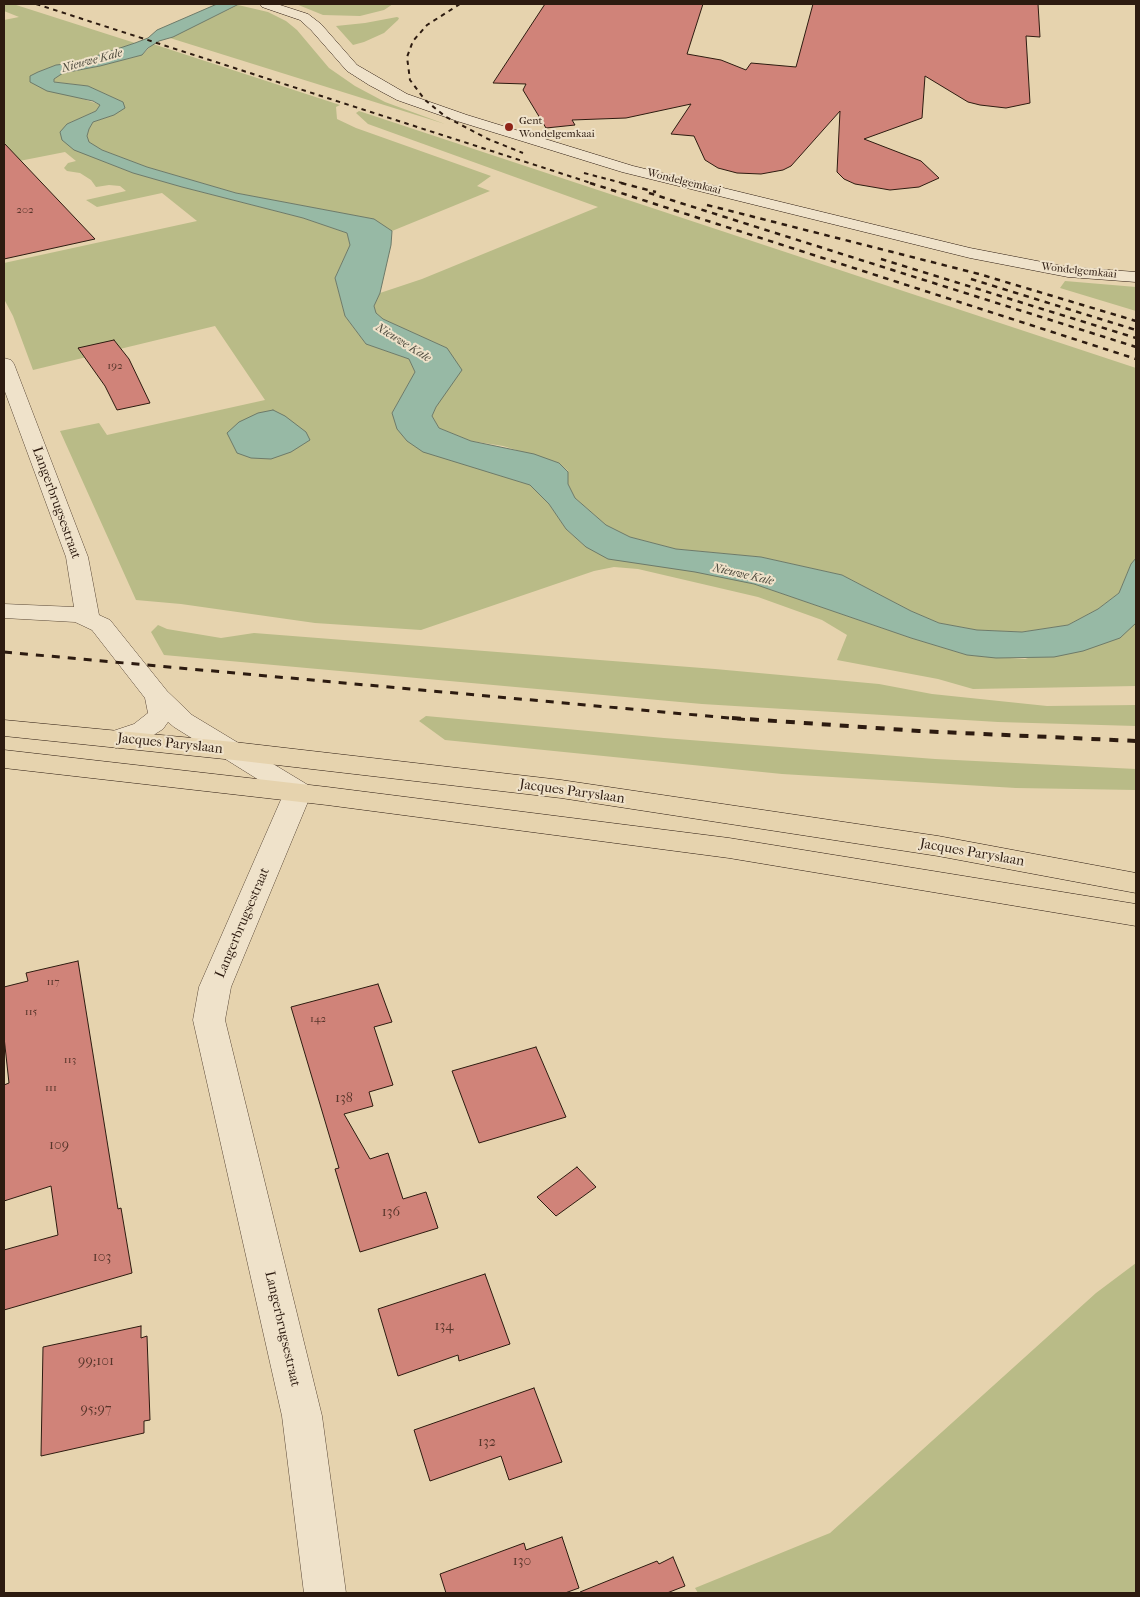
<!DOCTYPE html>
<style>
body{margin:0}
#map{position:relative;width:1140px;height:1597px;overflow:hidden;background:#e6d3ae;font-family:"IM FELL French Canon",serif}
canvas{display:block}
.frame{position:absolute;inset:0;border:5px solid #2d1b10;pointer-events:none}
</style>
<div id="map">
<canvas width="1140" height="1597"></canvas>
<div class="frame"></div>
</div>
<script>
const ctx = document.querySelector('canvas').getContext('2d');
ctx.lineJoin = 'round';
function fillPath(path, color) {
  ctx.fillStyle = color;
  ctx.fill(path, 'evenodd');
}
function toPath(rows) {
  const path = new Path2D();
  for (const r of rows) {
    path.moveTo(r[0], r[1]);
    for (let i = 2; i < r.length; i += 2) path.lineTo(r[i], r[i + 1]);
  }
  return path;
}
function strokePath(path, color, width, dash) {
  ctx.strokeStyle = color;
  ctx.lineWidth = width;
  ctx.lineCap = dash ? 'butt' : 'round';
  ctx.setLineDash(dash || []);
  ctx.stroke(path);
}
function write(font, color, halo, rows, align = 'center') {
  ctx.font = font + ' "IM FELL French Canon",serif';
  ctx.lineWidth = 4;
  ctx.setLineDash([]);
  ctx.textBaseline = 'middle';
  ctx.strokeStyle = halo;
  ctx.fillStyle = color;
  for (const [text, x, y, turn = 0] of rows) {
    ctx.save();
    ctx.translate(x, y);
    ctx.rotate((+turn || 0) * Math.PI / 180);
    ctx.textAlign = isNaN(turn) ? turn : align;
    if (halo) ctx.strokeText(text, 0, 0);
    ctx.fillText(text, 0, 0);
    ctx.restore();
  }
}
fillPath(toPath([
 [4,4,13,4,135,43,75,63,56,65,38,72,80,98,101,105,96,111,67,124,90,156,133,173,182,187,303,218,347,233,350,245,335,278,345,316,366,344,409,359,415,372,392,413,423,451,530,485,549,504,566,529,586,547,754,584,911,638,967,655,1025,659,1136,623,1136,686,973,689,938,679,837,660,847,635,822,620,758,597,638,569,614,567,594,571,421,630,315,623,181,604,136,600,60,431,99,423,107,435,265,400,215,326,33,370,13,316,4,299,4,263,197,221,162,193,97,207,86,200,126,191,120,186,109,185,96,187,91,180,80,173,67,171,64,168,68,163,76,161,65,152,4,164,4,20,19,17,4,11],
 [296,4,393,4,384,10,360,16,323,15],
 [238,5,268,12,286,21,297,30,329,68,355,86,385,102,445,124,170,38],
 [397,17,399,18,398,20,384,33,364,42,353,45,336,26,365,23],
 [153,44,340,105,336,107,337,119,356,128,491,176,477,186,490,191,392,231,373,219,236,193,147,167,102,150,89,143,87,136,89,129,93,122,114,115,123,102,88,86,55,82,53,79,63,73,100,66,142,55],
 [359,111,1136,368,1136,558,1131,564,1119,593,1098,609,1068,625,1022,632,977,630,939,623,911,611,842,575,761,557,676,549,630,537,606,525,575,498,568,484,568,471,559,463,503,446,471,441,439,428,432,416,436,407,447,348,383,319,376,313,374,306,380,293,422,279,598,207,368,124,356,113],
 [1065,281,1136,287,1136,311,1060,288],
 [158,625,167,629,221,638,254,633,715,669,879,684,932,694,1047,706,1136,705,1136,726,998,722,702,704,164,655,151,632],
 [426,716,664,738,935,759,1136,769,1136,790,1016,788,782,774,445,740,419,721],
 [1136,1263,1136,1593,698,1593,695,1588,830,1533,1096,1293]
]), '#b9bb87');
const water = toPath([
 [217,4,239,4,173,37,159,41,148,48,142,55,100,66,63,73,54,79,54,82,88,86,123,102,125,108,114,115,93,122,89,129,87,136,89,142,102,150,147,167,236,193,374,219,392,231,391,245,380,293,374,306,376,313,383,319,447,348,462,370,436,407,432,416,439,428,471,441,534,454,559,463,568,472,568,484,575,498,606,525,630,537,676,549,761,557,842,575,911,611,939,623,977,630,1022,632,1068,625,1098,609,1119,593,1131,564,1136,558,1136,623,1120,638,1083,651,1054,657,996,658,967,655,911,638,754,584,695,572,608,559,586,547,566,529,549,504,530,485,423,452,407,441,397,429,392,413,415,372,409,359,366,344,345,316,335,278,350,245,347,233,303,218,182,187,133,173,74,150,62,140,60,132,67,124,96,111,100,105,93,101,47,91,30,82,30,76,38,72,56,65,75,63,135,43,148,38,157,30,217,4],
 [273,410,285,416,306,432,310,440,291,452,271,459,251,458,237,453,227,433,239,422,258,413,273,410]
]);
fillPath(water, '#97b9a5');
strokePath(water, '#6d7a69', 1);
const building = toPath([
 [545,4,703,4,687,54,721,60,746,70,751,63,796,67,813,4,1038,4,1040,37,1026,36,1030,103,1006,108,980,105,968,102,925,76,922,118,864,139,921,161,939,178,919,187,890,190,855,184,844,179,837,172,840,111,791,166,783,170,761,174,737,173,718,168,705,160,694,136,671,134,691,104,626,118,572,120,575,125,546,128,523,90,526,84,493,83,545,4],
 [4,143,23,163,95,239,4,259,4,143],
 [114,340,129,359,150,403,117,410,105,386,78,348,114,340],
 [78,961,118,1209,121,1208,132,1273,4,1310,4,1250,58,1235,51,1186,4,1201,4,1085,9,1083,4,1037,4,987,28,981,26,973,78,961],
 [378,984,392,1022,374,1027,393,1085,369,1092,373,1106,344,1114,370,1159,388,1153,403,1199,426,1192,438,1228,360,1252,335,1169,339,1168,291,1007,378,984],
 [536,1047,566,1117,479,1143,452,1071,536,1047],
 [577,1167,596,1187,556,1216,537,1197,577,1167],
 [485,1274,510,1344,459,1361,458,1355,398,1376,378,1309,485,1274],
 [141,1326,141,1338,147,1336,150,1420,144,1421,144,1433,41,1456,43,1347,141,1326],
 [534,1388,562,1462,509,1480,501,1456,430,1481,414,1430,534,1388],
 [562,1537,579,1588,565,1593,446,1593,440,1574,524,1543,526,1550,562,1537],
 [673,1557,685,1586,667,1593,580,1593,580,1592,657,1561,659,1564,673,1557]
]);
fillPath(building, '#d08379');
strokePath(building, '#2d1b10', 1);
const street = toPath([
 [4,358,11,360,14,364,88,557,99,615,110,620,167,691,192,715,308,785,312,792,231,987,225,1020,322,1416,346,1593,304,1593,282,1416,193,1020,199,987,283,795,174,727,168,722,163,729,152,736,116,748,107,745,103,739,107,733,134,724,148,713,145,698,92,630,75,622,4,618,4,604,74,607,66,557,4,389,4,358]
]);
const secondary = toPath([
 [260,4,277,4,308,14,321,24,357,65,407,94,467,115,633,166,970,248,1068,267,1136,272,1136,282,1068,277,970,258,622,172,457,121,397,100,369,85,347,71,311,30,300,20,262,7,260,4]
]);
const highway = toPath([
 [4,720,234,742,561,780,938,836,1136,873,1136,893,938,856,561,798,234,760,4,736,4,720],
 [4,750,327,787,729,838,1136,904,1136,926,729,858,327,805,4,768,4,750]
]);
strokePath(street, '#5b4938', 1);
strokePath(secondary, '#2d1b10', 1);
strokePath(highway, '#2d1b10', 1);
fillPath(street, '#efe2ca');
fillPath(secondary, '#efe2ca');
fillPath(highway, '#e6d3ae');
strokePath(toPath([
 [36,4,594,184],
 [460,4,427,25,413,41,407,57,410,80,425,100,446,117,488,139,523,153],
 [584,173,626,184]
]), '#2d1b10', 2, [4.5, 4.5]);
strokePath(toPath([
 [590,183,1136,359],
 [621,183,656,192],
 [649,193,1136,347],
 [707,205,979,274,1136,321],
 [881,259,1136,338],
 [971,279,1136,330]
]), '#2d1b10', 2.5, [5.5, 5.5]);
strokePath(toPath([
 [4,652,751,720]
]), '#2d1b10', 3, [8, 8]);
strokePath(toPath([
 [732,718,919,731,1136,741]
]), '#2d1b10', 4, [9, 9]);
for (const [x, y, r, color] of [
 [509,127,5,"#8f2418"]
]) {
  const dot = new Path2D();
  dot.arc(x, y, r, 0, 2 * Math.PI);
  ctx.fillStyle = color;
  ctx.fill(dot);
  strokePath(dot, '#efe2ca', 2);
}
write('11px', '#2d1b10', '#efe2ca', [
 ["Gent",519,121],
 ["Wondelgemkaai",519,134]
], 'left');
write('11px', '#2d1b10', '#efe2ca', [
 ["Wondelgemkaai",684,182,14],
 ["Wondelgemkaai",1079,271,6]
]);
write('11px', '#56352a', null, [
 ["202",25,210],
 ["192",115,366],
 ["117",53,982],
 ["115",31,1012],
 ["142",318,1019],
 ["113",70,1060],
 ["111",51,1088]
]);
write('italic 12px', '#4d4a3d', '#efe2ca', [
 ["Nieuwe Kale",92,61,-15],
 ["Nieuwe Kale",403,343,32],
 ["Nieuwe Kale",743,575,13]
]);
write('14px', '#2d1b10', '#efe2ca', [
 ["Langerbrugsestraat",56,503,70],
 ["Jacques Paryslaan",170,744,6],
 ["Jacques Paryslaan",572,792,8],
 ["Jacques Paryslaan",972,853,10],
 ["Langerbrugsestraat",243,923,-67],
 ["Langerbrugsestraat",282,1329,77]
]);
write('14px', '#56352a', null, [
 ["138",344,1099],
 ["109",59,1146],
 ["136",391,1213],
 ["103",102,1258],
 ["134",444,1327],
 ["99;101",96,1362],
 ["95;97",96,1410],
 ["132",487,1443],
 ["130",522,1562]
]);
</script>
